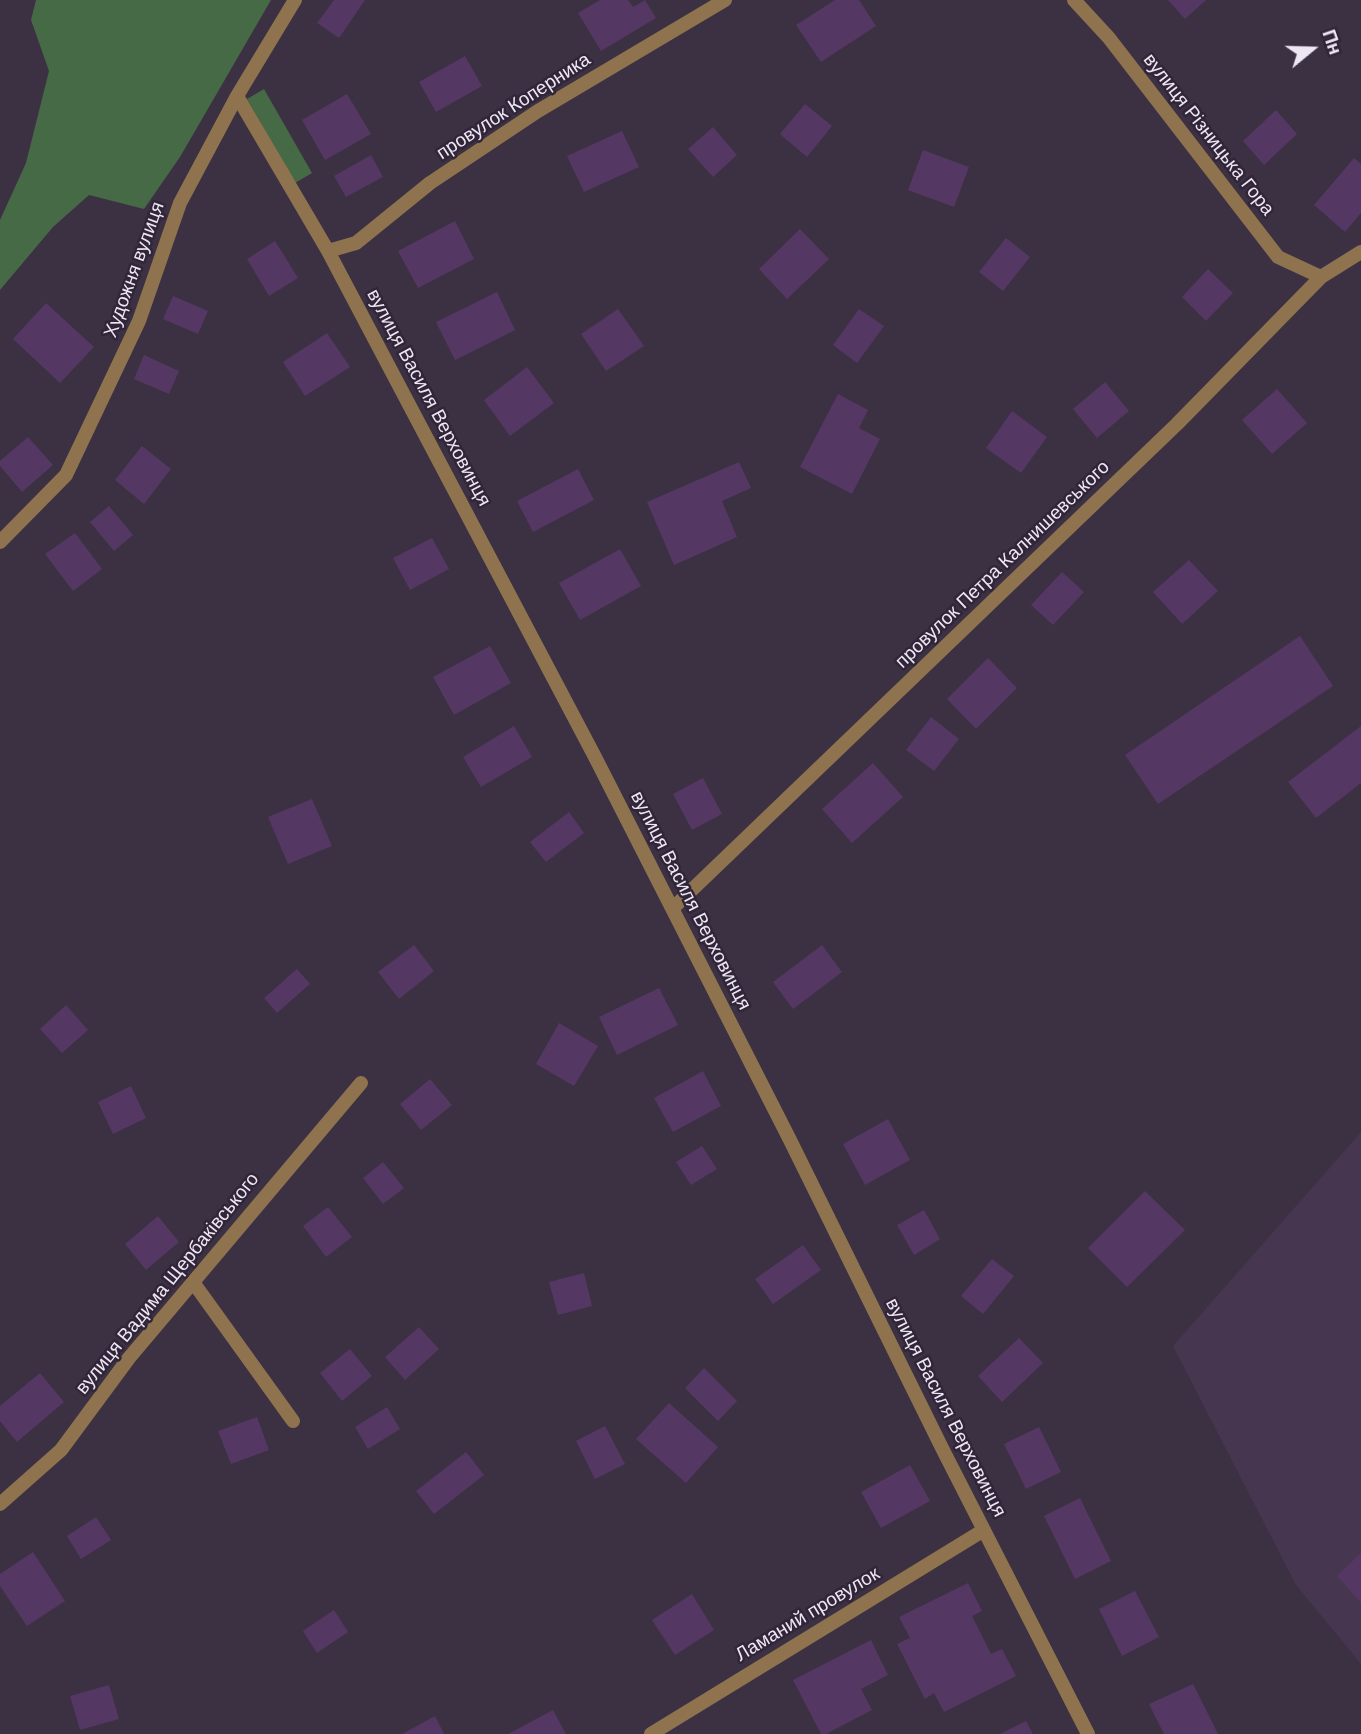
<!DOCTYPE html>
<meta charset="utf-8">
<style>
body{margin:0}
#map{position:relative;width:1361px;height:1734px;overflow:hidden;background:#3c3043;font-family:"DM Sans",sans-serif}
canvas{display:block}
.north{position:absolute;left:1277px;top:14px;width:70px;height:70px;-webkit-text-stroke:5px #312639;paint-order:stroke;rotate:71deg;font-size:19px;font-weight:700;line-height:28px;text-align:center;color:#eee7f3}
.north::after{content:'';display:block;margin:auto;width:24px;height:32px;background:#eee7f3;clip-path:polygon(50% 0,100% 100%,50% 72%,0 100%)}
</style>
<div id="map">
<canvas width="1361" height="1734"></canvas>
<div class="north">Пн</div>
</div>
<script>
const ctx = document.querySelector('canvas').getContext('2d');
ctx.lineJoin = 'round';
function fillPath(path, color) {
  ctx.fillStyle = color;
  ctx.fill(path, 'evenodd');
}
function toPath(rows) {
  const path = new Path2D();
  for (const r of rows) {
    path.moveTo(r[0], r[1]);
    for (let i = 2; i < r.length; i += 2) path.lineTo(r[i], r[i + 1]);
  }
  return path;
}
function strokePath(path, color, width, dash) {
  ctx.strokeStyle = color;
  ctx.lineWidth = width;
  ctx.lineCap = dash ? 'butt' : 'round';
  ctx.setLineDash(dash || []);
  ctx.stroke(path);
}
function write(font, color, halo, rows, align = 'center') {
  ctx.font = font + ' "DM Sans",sans-serif';
  ctx.lineWidth = 5;
  ctx.setLineDash([]);
  ctx.textBaseline = 'middle';
  ctx.strokeStyle = halo;
  ctx.fillStyle = color;
  for (const [text, x, y, turn = 0] of rows) {
    ctx.save();
    ctx.translate(x, y);
    ctx.rotate((+turn || 0) * Math.PI / 180);
    ctx.textAlign = isNaN(turn) ? turn : align;
    if (halo) ctx.strokeText(text, 0, 0);
    ctx.fillText(text, 0, 0);
    ctx.restore();
  }
}
fillPath(toPath([
 [1361,1132,1361,1664,1296,1585,1173,1346]
]), '#46364f');
fillPath(toPath([
 [36,0,271,0,180,157,144,209,89,195,53,227,0,290,0,220,26,163,49,71,31,20],
 [264,89,312,173,295,183,247,99]
]), '#476a46');
fillPath(toPath([
 [334,0,365,0,339,38,317,23],
 [600,0,628,0,633,7,645,0,656,18,601,51,578,13],
 [835,0,859,0,876,26,821,62,796,25],
 [1168,0,1206,0,1185,19],
 [465,56,482,86,436,112,419,82],
 [347,94,371,134,325,160,302,120],
 [805,104,832,126,807,157,780,134],
 [1276,110,1297,134,1264,165,1243,141],
 [713,127,737,155,713,177,688,149],
 [622,131,639,167,584,192,567,156],
 [923,150,969,167,954,207,908,190],
 [371,155,383,177,346,197,334,176],
 [1354,158,1361,164,1361,213,1345,232,1314,205],
 [455,221,474,259,418,288,398,251],
 [800,229,829,259,787,299,759,269],
 [1006,238,1030,257,1003,291,979,272],
 [275,241,298,278,269,296,247,259],
 [1208,269,1233,293,1206,321,1182,297],
 [497,292,515,330,455,360,436,322],
 [173,296,208,311,198,334,163,319],
 [46,303,94,347,60,383,13,339],
 [618,309,644,346,606,371,581,334],
 [859,309,884,326,857,363,833,345],
 [327,333,350,367,305,396,283,362],
 [144,355,179,371,169,394,134,379],
 [527,367,554,403,510,436,484,400],
 [1105,382,1129,411,1097,438,1073,409],
 [1277,389,1307,423,1272,454,1242,420],
 [838,394,868,410,859,428,880,439,852,494,800,467],
 [1012,411,1047,437,1021,473,986,448],
 [28,437,53,465,22,492,0,466,0,461],
 [142,446,171,469,144,504,115,480],
 [739,462,751,488,722,501,737,537,674,565,647,502],
 [578,469,594,500,533,532,517,501],
 [109,506,133,535,114,551,90,522],
 [75,533,102,569,73,591,45,554],
 [432,538,449,569,410,590,393,558],
 [620,549,641,586,580,620,559,583],
 [1189,560,1218,591,1182,624,1153,592],
 [1062,572,1084,592,1053,625,1031,605],
 [1300,636,1333,686,1158,804,1125,755],
 [490,646,511,683,454,715,433,677],
 [988,658,1017,688,976,729,947,699],
 [931,717,959,739,934,771,906,750],
 [514,726,532,757,481,787,463,757],
 [1361,726,1361,783,1316,818,1288,782],
 [873,763,903,797,852,843,822,809],
 [703,778,722,814,692,830,673,794],
 [312,799,332,846,288,864,268,817],
 [569,812,584,833,546,862,530,842],
 [414,945,434,971,399,999,378,972],
 [822,945,842,972,793,1009,773,982],
 [297,969,310,984,277,1013,264,998],
 [659,988,678,1025,617,1055,599,1017],
 [66,1005,88,1030,62,1053,40,1029],
 [559,1023,598,1046,574,1086,536,1064],
 [703,1071,721,1106,673,1132,654,1098],
 [430,1079,452,1105,421,1130,400,1104],
 [131,1086,146,1118,113,1134,98,1102],
 [888,1119,910,1160,865,1185,843,1144],
 [702,1146,717,1169,691,1185,676,1162],
 [383,1162,404,1188,383,1204,363,1178],
 [1145,1191,1185,1230,1127,1287,1088,1248],
 [328,1207,352,1237,326,1257,303,1226],
 [924,1210,940,1239,914,1255,897,1225],
 [158,1216,179,1242,146,1270,125,1244],
 [803,1245,821,1270,773,1304,755,1279],
 [992,1259,1014,1276,983,1314,961,1296],
 [584,1273,592,1306,558,1315,549,1282],
 [419,1327,439,1349,405,1380,385,1357],
 [1019,1338,1043,1363,1002,1402,978,1376],
 [350,1349,372,1376,342,1401,320,1373],
 [704,1368,737,1401,718,1421,685,1388],
 [40,1373,64,1402,17,1442,0,1421,0,1406],
 [669,1403,718,1447,686,1483,636,1439],
 [387,1407,400,1429,368,1449,355,1427],
 [257,1417,269,1450,231,1464,218,1431],
 [605,1426,625,1464,595,1479,576,1441],
 [1039,1427,1061,1472,1026,1489,1004,1444],
 [466,1452,484,1475,434,1514,416,1491],
 [910,1465,930,1501,881,1528,861,1492],
 [1080,1498,1111,1561,1075,1579,1044,1516],
 [96,1517,111,1540,81,1559,67,1536],
 [33,1552,65,1601,27,1626,0,1586,0,1574],
 [1361,1553,1361,1603,1337,1576],
 [968,1583,982,1611,972,1616,991,1654,1002,1649,1016,1676,944,1712,934,1693,925,1699,897,1644,910,1638,899,1617],
 [1135,1591,1159,1637,1122,1656,1099,1609],
 [692,1594,714,1630,675,1655,652,1620],
 [334,1610,348,1632,317,1653,303,1631],
 [871,1640,888,1675,861,1689,872,1710,826,1734,821,1734,793,1680],
 [1193,1684,1218,1734,1164,1734,1149,1704],
 [109,1685,119,1719,80,1730,70,1696],
 [553,1710,566,1734,508,1734],
 [435,1716,444,1734,402,1734],
 [1026,1721,1033,1734,1000,1734]
]), '#543863');
strokePath(toPath([
 [1074,0,1109,38,1278,257,1321,277],
 [673,908,1177,424,1321,277,1361,252]
]), '#8e734e', 14);
strokePath(toPath([
 [237,96,328,251,595,757,790,1140,943,1450,1088,1734],
 [328,251,356,243,430,183,538,111,725,0],
 [0,542,66,475,139,321,180,203,237,96,295,0],
 [193,1282,293,1421],
 [0,1504,61,1450,129,1358,361,1083],
 [651,1734,984,1530]
]), '#8e734e', 14);
write('19px', '#eee7f3', '#312639', [
 ["провулок Коперника",514,107,-33],
 ["вулиця Різницька Гора",1208,135,52],
 ["Художня вулиця",135,270,-70],
 ["вулиця Василя Верховинця",428,398,62],
 ["провулок Петра Калнишевського",1003,565,-44],
 ["вулиця Василя Верховинця",690,901,63],
 ["вулиця Вадима Щербаківського",168,1284,-51],
 ["вулиця Василя Верховинця",945,1408,63],
 ["Ламаний провулок",808,1615,-31]
]);
</script>
